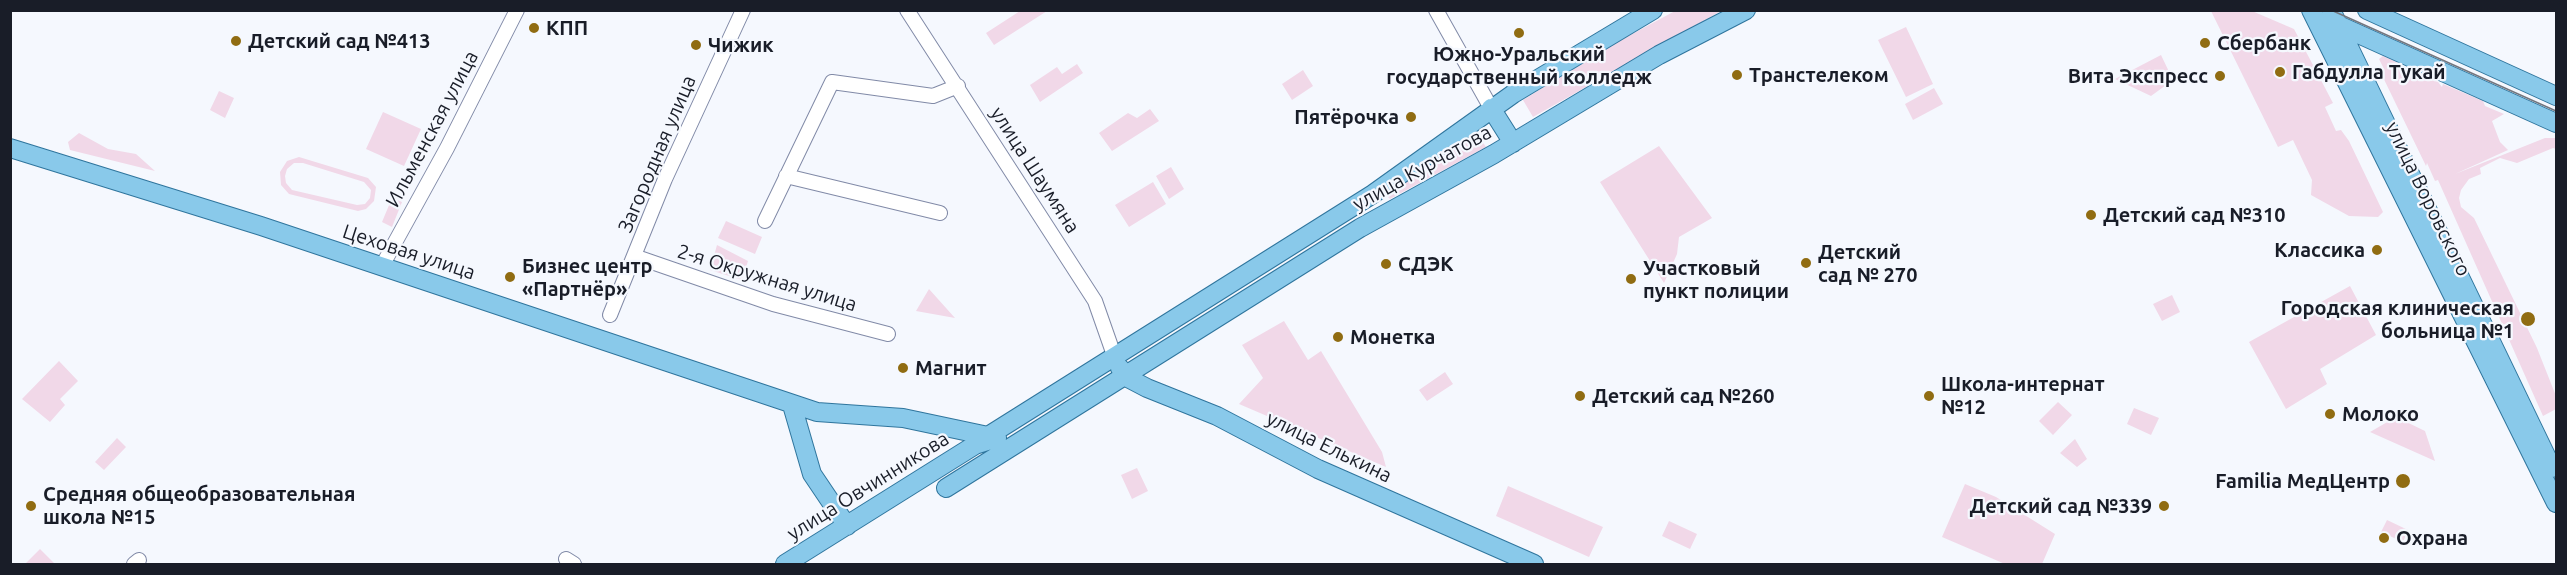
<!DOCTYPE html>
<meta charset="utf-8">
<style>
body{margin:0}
#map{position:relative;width:2567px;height:575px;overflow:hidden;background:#f5f8fe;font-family:Ubuntu,sans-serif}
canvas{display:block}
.frame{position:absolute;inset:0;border:12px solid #191d28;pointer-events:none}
</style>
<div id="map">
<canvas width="2567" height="575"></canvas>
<div class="frame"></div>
</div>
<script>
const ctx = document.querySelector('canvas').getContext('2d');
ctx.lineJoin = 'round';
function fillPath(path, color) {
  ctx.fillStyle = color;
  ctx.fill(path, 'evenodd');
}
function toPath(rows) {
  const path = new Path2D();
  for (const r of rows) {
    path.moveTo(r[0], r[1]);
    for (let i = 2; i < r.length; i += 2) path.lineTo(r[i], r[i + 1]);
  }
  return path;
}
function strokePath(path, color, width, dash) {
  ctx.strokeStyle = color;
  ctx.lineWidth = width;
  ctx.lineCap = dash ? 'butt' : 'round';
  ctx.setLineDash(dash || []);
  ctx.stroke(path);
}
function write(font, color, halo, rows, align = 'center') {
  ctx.font = font + ' Ubuntu,sans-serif';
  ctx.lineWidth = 4.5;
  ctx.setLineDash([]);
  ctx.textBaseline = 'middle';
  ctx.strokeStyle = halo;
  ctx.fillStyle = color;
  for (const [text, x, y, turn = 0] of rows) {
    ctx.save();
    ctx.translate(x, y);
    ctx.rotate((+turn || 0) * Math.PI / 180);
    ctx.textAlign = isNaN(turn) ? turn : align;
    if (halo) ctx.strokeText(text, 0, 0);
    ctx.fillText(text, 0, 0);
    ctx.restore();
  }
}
fillPath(toPath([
 [1020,11,1047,11,994,45,986,33],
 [1675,11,1721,11,1533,117,1523,100,1608,47],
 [2211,11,2252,11,2294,29,2333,103,2325,107,2336,131,2341,130,2349,141,2383,212,2378,217,2349,216,2311,195,2312,180,2293,140,2278,147],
 [1906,27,1933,84,1906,97,1878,40],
 [2161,55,2173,80,2151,96,2115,79],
 [2383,56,2403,65,2393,65,2407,68,2438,82,2442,87,2443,84,2483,101,2485,106,2504,114,2492,121,2500,142,2508,150,2455,174,2545,138,2556,138,2556,149,2553,148,2517,163,2500,158,2480,168,2481,174,2469,179,2461,190,2459,198,2461,207,2474,218,2537,348,2556,396,2556,409,2543,416,2438,180,2435,181,2427,163,2426,166,2378,67,2383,67,2379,59],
 [1077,64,1083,73,1040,102,1030,85,1057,67,1062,74],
 [1303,70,1313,86,1292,100,1282,84],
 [1934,88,1943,104,1913,120,1905,104],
 [219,91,234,98,225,118,210,110],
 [1150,109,1159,121,1112,151,1099,133,1128,113,1137,118],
 [383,112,421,129,404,166,366,149],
 [1475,131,1486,147,1390,199,1387,196],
 [79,133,108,149,136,154,155,171,70,150,68,142],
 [1659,146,1712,218,1679,237,1677,254,1664,283,1600,182],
 [299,157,368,178,376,187,374,201,366,209,358,211,289,194,281,185,280,172,287,161],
 [294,163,303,163,364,182,371,190,370,198,365,204,357,205,292,190,286,183,285,176,287,169],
 [1171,167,1184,189,1169,199,1156,176],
 [1153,182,1166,204,1129,227,1115,205],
 [392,198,402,202,392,227,382,222],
 [726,221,762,237,755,254,718,238],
 [717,245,748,261,742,280,710,270],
 [2350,286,2376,335,2320,369,2327,384,2286,409,2249,342],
 [929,289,955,318,916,311],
 [2172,295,2180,312,2162,321,2153,304],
 [1284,321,1308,360,1321,351,1382,452,1386,467,1239,404,1263,378,1242,345],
 [59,361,78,381,60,399,65,405,50,422,22,399],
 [1445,372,1453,384,1427,401,1419,390],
 [2058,402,2072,415,2053,435,2039,421],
 [2134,408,2159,418,2151,435,2127,424],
 [2396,417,2425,431,2435,461,2370,432],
 [117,438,126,447,104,470,95,462],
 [2075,439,2087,459,2077,467,2060,453],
 [1137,468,1148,491,1132,499,1121,475],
 [1965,484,1996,497,2055,534,2042,564,2005,564,1942,537],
 [1508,486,1603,527,1589,557,1496,516],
 [2387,520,2408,530,2403,542,2381,532],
 [1669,521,1697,534,1690,549,1662,536],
 [40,549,55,564,25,564]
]), '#f1d8e8');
const minor = toPath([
 [907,10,1095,301,1115,358],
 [1436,10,1491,108],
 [786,176,940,213],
 [765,221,832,82,933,96,958,86],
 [634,256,773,304,888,334],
 [382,266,447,148,517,10],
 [610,315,665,179,743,10],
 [566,559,574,564],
 [134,564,139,560]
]);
const major = toPath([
 [2311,10,2556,503],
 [2331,10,2552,468],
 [2367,10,2556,96],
 [2334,23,2556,123],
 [1491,108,1513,143],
 [10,148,261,226,817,412,903,418,988,436,1373,194,1513,94,1653,10],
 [1120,368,1126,377,1147,388,1217,416,1318,469,1534,564],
 [792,405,812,474,847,526],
 [946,488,1360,228,1494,154,1659,55,1746,10],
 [785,564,975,445,997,438]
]);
strokePath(minor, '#818aa7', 16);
strokePath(major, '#2f759d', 20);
strokePath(minor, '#fff', 14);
strokePath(major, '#89c9ea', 18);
strokePath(toPath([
 [2331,10,2556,111]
]), '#72767f', 1.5);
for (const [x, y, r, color] of [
 [534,28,6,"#906c12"],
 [1519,33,6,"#906c12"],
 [236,41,6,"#906c12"],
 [2205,43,6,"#906c12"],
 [696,45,6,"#906c12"],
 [2280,72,6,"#906c12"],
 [1737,75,6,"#906c12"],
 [2220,76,6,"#906c12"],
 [1411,117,6,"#906c12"],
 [2091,215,6,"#906c12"],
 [2377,250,6,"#906c12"],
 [1806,263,6,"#906c12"],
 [1386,264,6,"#906c12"],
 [510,277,6,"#906c12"],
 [1631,279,6,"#906c12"],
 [2528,319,8,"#906c12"],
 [1338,337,6,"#906c12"],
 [903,368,6,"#906c12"],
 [1580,396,6,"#906c12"],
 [1929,396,6,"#906c12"],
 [2330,414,6,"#906c12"],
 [2403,481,8,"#906c12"],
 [31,506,6,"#906c12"],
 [2164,506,6,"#906c12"],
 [2384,538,6,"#906c12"]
]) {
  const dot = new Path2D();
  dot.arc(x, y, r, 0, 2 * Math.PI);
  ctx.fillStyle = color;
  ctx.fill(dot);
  strokePath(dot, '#f5f8fe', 2);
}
write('bold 20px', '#191d28', '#f5f8fe', [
 ["КПП",546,28],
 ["Детский сад №413",248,41],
 ["Сбербанк",2217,43],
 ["Чижик",708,45],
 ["Южно-Уральский",1519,54,"center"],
 ["государственный колледж",1519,77,"center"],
 ["Габдулла Тукай",2292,72],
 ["Транстелеком",1749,75],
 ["Вита Экспресс",2208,76,"right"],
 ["Пятёрочка",1399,117,"right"],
 ["Детский сад №310",2103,215],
 ["Классика",2365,250,"right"],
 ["Детский",1818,252],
 ["сад № 270",1818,275],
 ["СДЭК",1398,264],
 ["Бизнес центр",522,266],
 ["«Партнёр»",522,289],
 ["Участковый",1643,268],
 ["пункт полиции",1643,291],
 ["Городская клиническая",2514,308,"right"],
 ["больница №1",2514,331,"right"],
 ["Монетка",1350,337],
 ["Магнит",915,368],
 ["Школа-интернат",1941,384],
 ["№12",1941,407],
 ["Детский сад №260",1592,396],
 ["Молоко",2342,414],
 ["Familia МедЦентр",2390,481,"right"],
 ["Средняя общеобразовательная",43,494],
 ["школа №15",43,517],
 ["Детский сад №339",2152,506,"right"],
 ["Охрана",2396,538]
], 'left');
write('20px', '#191d28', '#f5f8fe', [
 ["Ильменская улица",432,129,-62],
 ["Загородная улица",657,154,-67],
 ["улица Курчатова",1422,168,-29],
 ["улица Шаумяна",1035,170,57],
 ["улица Воровского",2428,199,64],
 ["Цеховая улица",409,252,18],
 ["2-я Окружная улица",767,278,17],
 ["улица Елькина",1329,447,26],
 ["улица Овчинникова",868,486,-32]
]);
</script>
